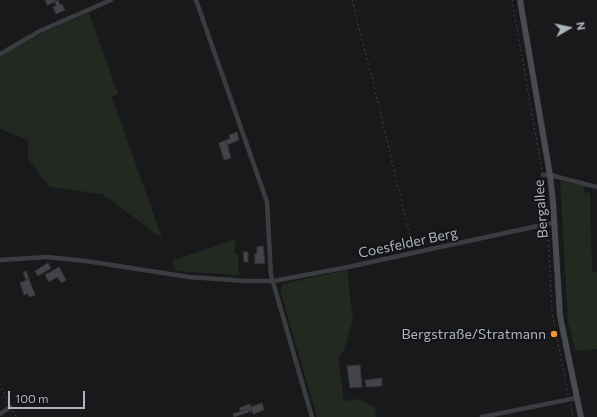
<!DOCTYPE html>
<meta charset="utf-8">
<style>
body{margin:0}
#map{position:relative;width:597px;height:417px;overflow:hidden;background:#19191b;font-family:Commissioner,sans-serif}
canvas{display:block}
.north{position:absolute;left:549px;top:8px;width:40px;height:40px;-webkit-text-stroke:3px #141416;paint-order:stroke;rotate:81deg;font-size:11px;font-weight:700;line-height:16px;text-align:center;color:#abb3bb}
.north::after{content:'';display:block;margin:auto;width:14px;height:18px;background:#abb3bb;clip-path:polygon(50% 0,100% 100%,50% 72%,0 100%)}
.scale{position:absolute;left:8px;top:391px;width:77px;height:18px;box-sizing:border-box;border:2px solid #abb3bb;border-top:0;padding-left:5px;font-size:12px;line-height:14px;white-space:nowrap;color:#abb3bb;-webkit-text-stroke:3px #141416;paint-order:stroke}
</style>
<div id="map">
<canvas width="597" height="417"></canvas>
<div class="north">N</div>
<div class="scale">100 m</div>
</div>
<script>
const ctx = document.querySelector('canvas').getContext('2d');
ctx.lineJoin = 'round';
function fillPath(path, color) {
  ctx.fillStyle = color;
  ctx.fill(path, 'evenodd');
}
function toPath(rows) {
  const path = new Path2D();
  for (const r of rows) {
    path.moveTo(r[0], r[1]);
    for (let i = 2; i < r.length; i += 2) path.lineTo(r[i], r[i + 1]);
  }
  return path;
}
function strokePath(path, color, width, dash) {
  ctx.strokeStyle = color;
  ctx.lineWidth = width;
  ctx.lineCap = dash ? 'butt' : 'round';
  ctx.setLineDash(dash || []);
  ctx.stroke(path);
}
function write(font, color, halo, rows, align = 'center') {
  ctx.font = font + ' Commissioner,sans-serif';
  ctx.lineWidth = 4;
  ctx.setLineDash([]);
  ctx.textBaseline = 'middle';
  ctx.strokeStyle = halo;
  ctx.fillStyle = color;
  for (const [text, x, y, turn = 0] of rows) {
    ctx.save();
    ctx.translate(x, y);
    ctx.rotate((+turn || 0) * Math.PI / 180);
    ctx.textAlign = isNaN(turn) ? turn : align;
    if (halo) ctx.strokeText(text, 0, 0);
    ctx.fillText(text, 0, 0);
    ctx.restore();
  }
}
fillPath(toPath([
 [89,13,118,94,112,97,162,238,102,194,50,187,28,159,28,140,0,129,0,56,45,32],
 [560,181,584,186,584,192,590,193,592,272,597,272,597,349,575,351,568,322],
 [235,239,235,254,238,254,239,275,176,271,172,261],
 [347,270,353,319,344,350,338,358,344,401,359,399,375,407,376,417,317,417,280,290,283,284]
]), '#212921');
const building = toPath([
 [45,0,59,0,47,5,45,0],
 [58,0,60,5,62,4,65,10,56,14,53,7,56,6,55,2,58,0],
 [237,132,239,140,227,145,226,140,230,139,229,135,237,132],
 [226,140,231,158,224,160,219,143,226,140],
 [263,246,265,263,255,264,255,254,257,253,257,247,263,246],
 [243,252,248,252,248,262,244,262,243,252],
 [48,263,51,268,38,276,35,271,48,263],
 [59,267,66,280,62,283,57,277,49,282,45,275,59,267],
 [26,271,29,279,26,280,23,272,26,271],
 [29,279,35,295,29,297,28,294,24,295,20,283,29,279],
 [360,365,362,387,350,388,347,366,360,365],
 [382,378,382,386,366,387,365,380,382,378],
 [262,403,264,410,253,414,251,407,262,403],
 [250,404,252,411,249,412,248,409,241,411,239,408,250,404],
 [248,409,249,412,234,417,233,414,248,409]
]);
fillPath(building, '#434448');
strokePath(building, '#333437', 1);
strokePath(toPath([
 [352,0,373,82,413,249],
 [512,0,542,171],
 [544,180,547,218],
 [548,230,552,312,568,395],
 [0,383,8,402],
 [570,404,573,417],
 [12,411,17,417]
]), '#404347', 1, [2, 3]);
strokePath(toPath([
 [196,0,267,202,271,275,312,417],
 [0,54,40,31,111,0],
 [543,175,550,175,597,187],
 [0,260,47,257,86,261,189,277,246,281,273,281,348,267,547,224,555,223],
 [0,414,10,407],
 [482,417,576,398]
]), '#3a3c40', 4.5);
strokePath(toPath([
 [520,0,550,175,553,202,560,316,581,417]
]), '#484b50', 6);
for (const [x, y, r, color] of [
 [554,334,4,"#f39439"]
]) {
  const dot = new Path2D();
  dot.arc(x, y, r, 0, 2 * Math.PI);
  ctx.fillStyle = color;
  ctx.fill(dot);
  strokePath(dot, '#141416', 1.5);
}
write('14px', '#abb3bb', '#141416', [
 ["Bergallee",541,209,-94],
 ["Coesfelder Berg",408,243,-12]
]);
write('14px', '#abb3bb', '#141416', [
 ["Bergstraße/Stratmann",546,334]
], 'right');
</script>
